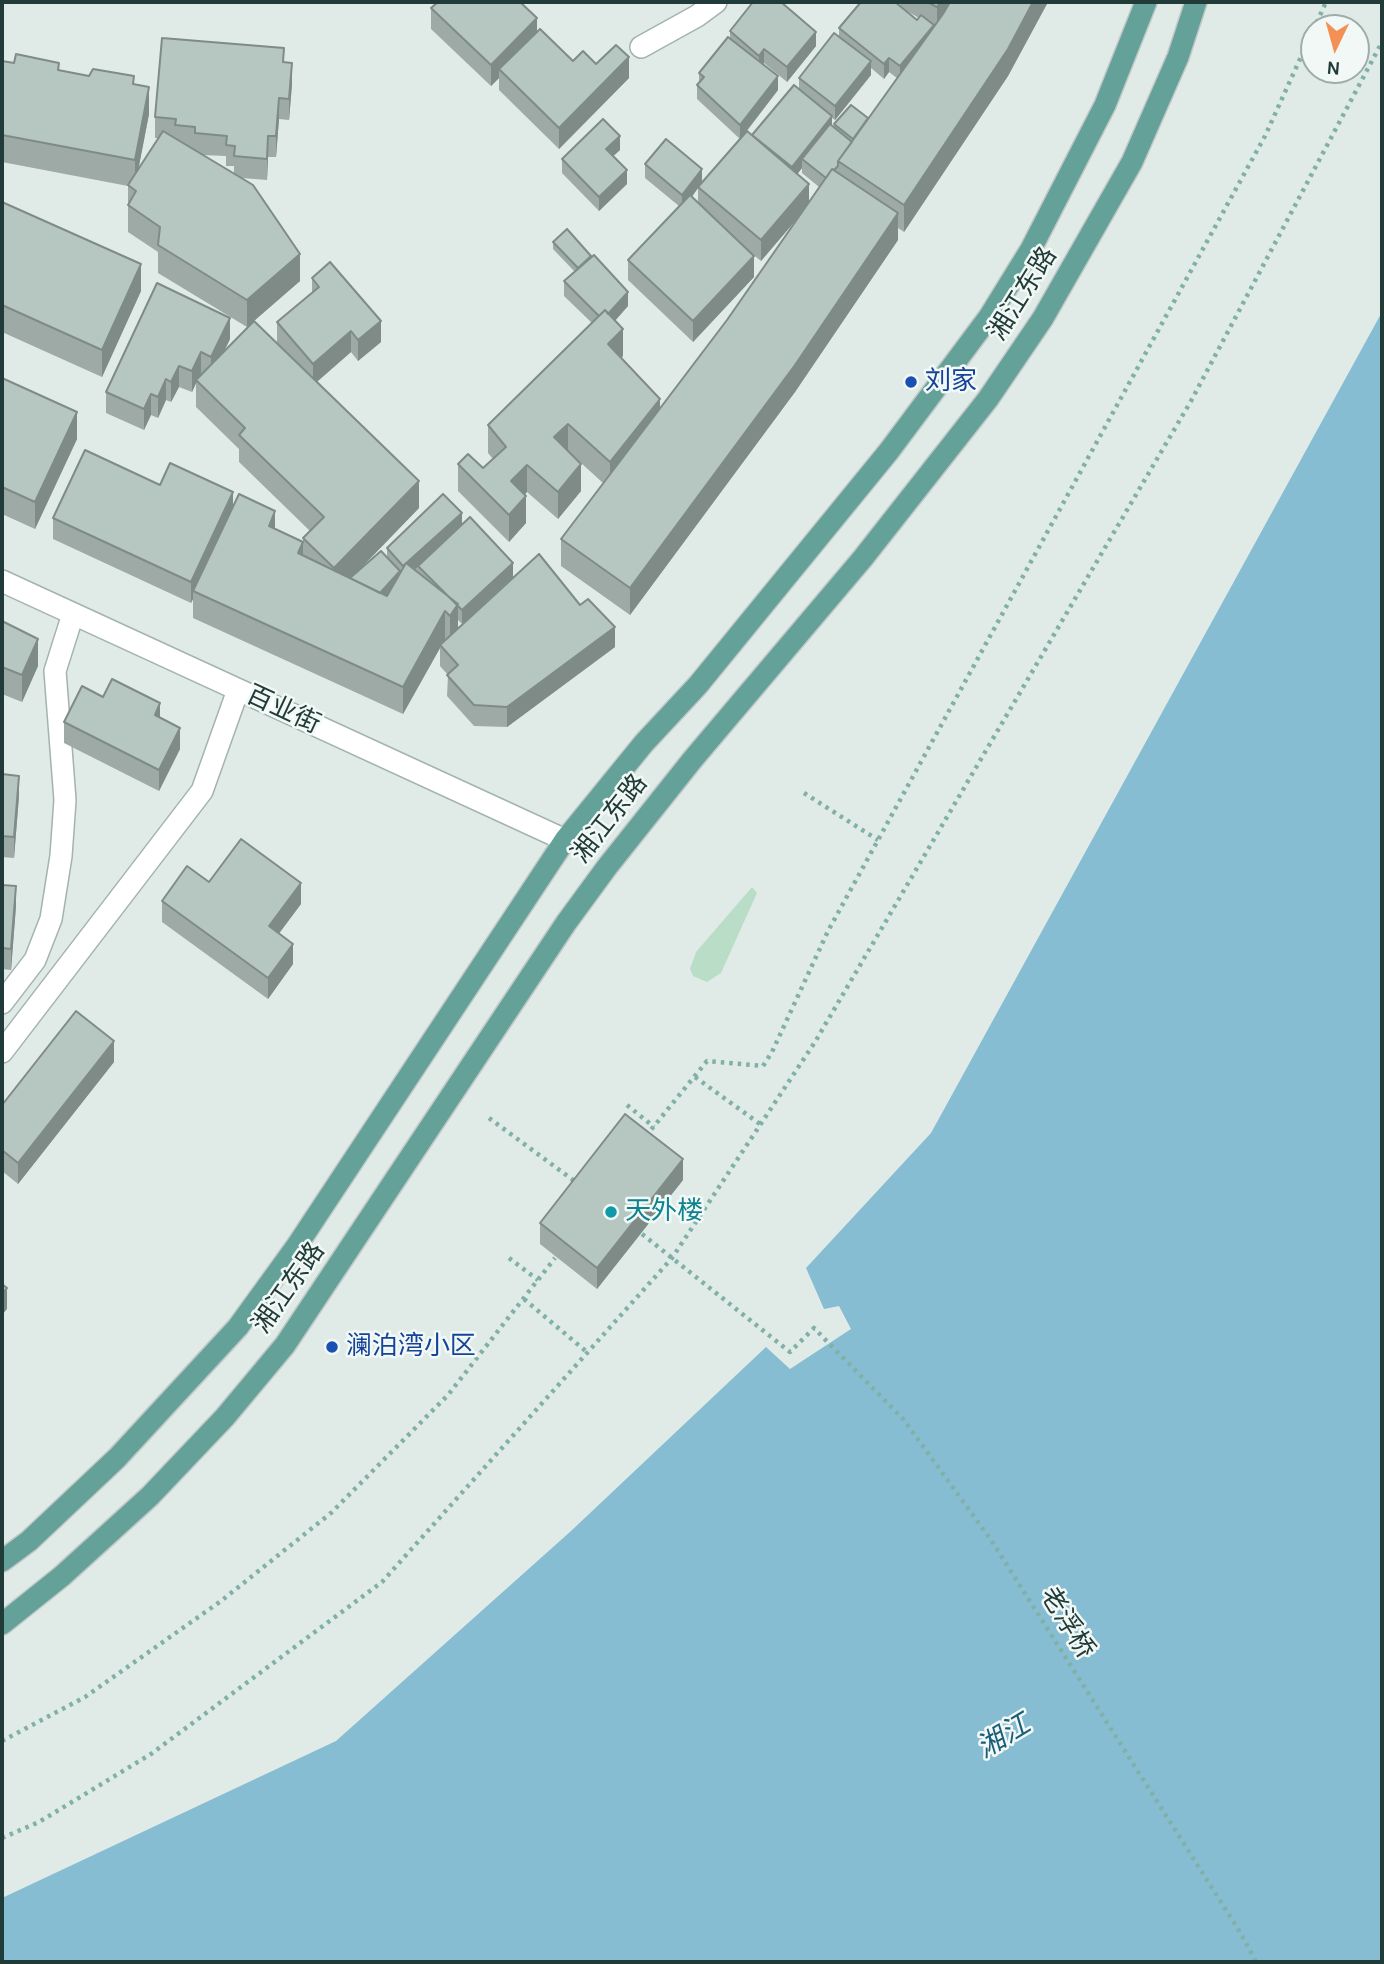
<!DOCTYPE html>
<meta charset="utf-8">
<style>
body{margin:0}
#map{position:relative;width:1384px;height:1964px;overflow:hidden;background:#e0ebe8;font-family:Karla,sans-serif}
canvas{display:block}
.frame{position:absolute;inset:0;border:4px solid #213c38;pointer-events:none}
.north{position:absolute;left:1300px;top:14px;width:70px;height:70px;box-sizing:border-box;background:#f1f8f5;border:2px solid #9eada9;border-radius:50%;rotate:185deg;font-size:19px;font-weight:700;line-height:28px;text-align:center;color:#213c38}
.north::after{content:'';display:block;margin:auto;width:24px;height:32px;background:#f49055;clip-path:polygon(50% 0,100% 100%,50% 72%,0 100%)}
</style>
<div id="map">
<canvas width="1384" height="1964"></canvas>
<div class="frame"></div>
<div class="north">N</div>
</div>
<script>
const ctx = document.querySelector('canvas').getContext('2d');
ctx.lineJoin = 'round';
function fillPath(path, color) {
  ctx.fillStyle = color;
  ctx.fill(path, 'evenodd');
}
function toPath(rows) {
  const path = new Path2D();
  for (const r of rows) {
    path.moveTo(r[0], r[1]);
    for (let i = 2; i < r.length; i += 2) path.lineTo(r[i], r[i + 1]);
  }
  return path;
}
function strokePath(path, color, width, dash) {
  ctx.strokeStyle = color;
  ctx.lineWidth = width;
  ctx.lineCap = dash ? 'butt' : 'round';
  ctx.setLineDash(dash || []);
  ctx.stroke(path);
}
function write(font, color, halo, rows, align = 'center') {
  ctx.font = font + ' Karla,"Noto Sans SC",sans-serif';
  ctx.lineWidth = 5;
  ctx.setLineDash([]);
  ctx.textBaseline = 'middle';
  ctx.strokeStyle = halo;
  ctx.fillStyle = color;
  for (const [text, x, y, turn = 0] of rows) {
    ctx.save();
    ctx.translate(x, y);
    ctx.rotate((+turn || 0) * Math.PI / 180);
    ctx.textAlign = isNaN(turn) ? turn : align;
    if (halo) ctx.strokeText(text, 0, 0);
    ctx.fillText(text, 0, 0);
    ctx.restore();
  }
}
fillPath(toPath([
 [752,887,757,893,721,973,707,982,693,976,690,969,696,952]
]), '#b9ddc7');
fillPath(toPath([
 [1382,312,1382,1962,2,1962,2,1898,336,1741,571,1531,766,1347,790,1369,851,1329,839,1306,824,1309,806,1268,931,1133]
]), '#87bdd2');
const minor = toPath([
 [641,47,697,16,716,2],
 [2,581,565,840],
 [2,1003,35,960,51,919,61,856,65,800,55,671,73,614],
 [2,1052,202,791,238,690]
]);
const major = toPath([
 [2,1561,29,1541,117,1458,238,1327,296,1247,565,840,644,743,698,685,889,451,989,317,1031,249,1105,105,1146,2],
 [2,1624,62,1576,150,1496,225,1417,285,1345,566,923,607,867,693,759,863,558,988,399,1043,318,1132,162,1178,57,1196,2]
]);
strokePath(minor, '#a3b3b0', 24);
strokePath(major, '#c1c8c7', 24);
strokePath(toPath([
 [804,793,878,840],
 [695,1077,760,1124],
 [627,1105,654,1127],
 [489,1118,577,1183],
 [646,1136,707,1061,763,1066,772,1052,828,931,1265,136,1326,2],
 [642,1234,790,1352,814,1328,904,1420,991,1540,1240,1932,1256,1962],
 [509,1258,538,1280],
 [524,1299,588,1353],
 [2,1741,85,1697,221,1601,331,1513,448,1395,555,1258],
 [2,1838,39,1822,151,1754,382,1582,672,1258,815,1042,1191,401,1382,42]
]), '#80b0a6', 4.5, [3.5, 5]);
strokePath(minor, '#fff', 21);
strokePath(major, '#64a299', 21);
fillPath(toPath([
 [900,2,1048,2,1008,76,904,232,898,228,898,240,795,392,630,615,561,566,561,539,603,483,569,452,581,491,558,519,527,492,525,494,526,523,509,542,458,491,458,464,483,468,493,459,488,453,488,425,592,323,564,296,564,281,575,272,553,249,553,242,591,258,628,306,615,321,623,356,621,358,660,408,727,320,798,217,761,261,751,253,754,277,693,342,628,280,628,260,679,206,645,178,645,164,702,182,740,139,697,99,697,85,699,83,699,73,730,39,730,31,816,46,787,82,764,63,763,64,778,90,747,131,752,135,799,89,799,78,839,37,839,28,900,6],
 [905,10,919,18,917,20],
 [871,68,884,79,889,72,897,78,868,118,834,124,834,127,832,125,832,118,835,120,871,75],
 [802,168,802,173,819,187,809,202,797,174],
 [698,188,698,203,692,197],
 [431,8,537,32,573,61,596,64,629,78,559,149,499,90,499,78,491,86,431,29],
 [2,61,134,84,149,114,138,170,158,138,155,138,155,117,284,62,292,84,289,120,279,119,276,157,268,157,267,180,242,178,300,281,247,327,158,273,158,252,128,232,128,186,2,162],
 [203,155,226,156,226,166,234,166,234,173],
 [620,150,613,156,627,184,599,211,562,173,562,159],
 [2,202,141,291,102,377,2,332],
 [312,278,381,342,358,361,351,352,317,382,419,508,355,574,387,557,387,548,462,524,513,577,462,624,458,620,458,628,615,647,507,727,474,726,447,696,448,675,440,666,440,648,403,714,193,618,193,599,191,603,53,539,53,518,160,485,233,506,275,529,303,542,303,556,303,538,310,531,239,462,239,449,196,407,196,382,192,392,179,387,171,402,166,400,158,418,151,415,144,430,106,413,106,392,230,339,224,352,277,343,277,322,312,293],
 [2,378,77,439,35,529,2,514],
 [2,621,38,666,22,702,2,694],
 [103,697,160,718,180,749,159,791,64,743,64,722],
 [2,774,19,796,14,858,2,857],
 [209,882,301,904,279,933,293,964,268,999,162,922,162,901],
 [2,885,16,906,11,970,2,969],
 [114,1062,18,1184,2,1171,2,1105],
 [683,1180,597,1289,540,1244,540,1223]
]), '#9daaa6');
fillPath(toPath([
 [940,2,950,2,937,28,937,7],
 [1033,2,1048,2,1008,76,904,232,904,205],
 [537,18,537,39,499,69,499,78,491,86,491,65],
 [934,25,934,39,900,81,900,66],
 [816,32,816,46,787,82,787,67],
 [764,49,764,63,759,70,759,56],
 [629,57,629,78,559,149,559,128],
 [889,58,889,72,884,79,884,64],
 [871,61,871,75,835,120,835,106],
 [292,63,292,84,289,120,289,99],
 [778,76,778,90,740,139,740,125],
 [149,87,149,114,135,187,135,160],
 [279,98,279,119,276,157,276,136],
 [832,116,832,130,802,159,802,168,792,181,792,167],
 [268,136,268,157,267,180,267,159],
 [620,136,620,150,606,163,606,149],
 [702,169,702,183,682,209,682,195],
 [627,170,627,184,599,211,599,197],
 [809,184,809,205,761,261,761,240],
 [898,213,898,240,795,392,630,615,630,588],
 [300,254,300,281,247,327,247,300],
 [754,256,754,277,693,342,693,321],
 [141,264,141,291,102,377,102,350],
 [628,292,628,306,603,334,603,320],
 [230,318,230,339,211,378,211,357],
 [381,321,381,342,358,361,358,340],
 [623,329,623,356,608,371,608,344],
 [351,331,351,352,313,385,313,364],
 [201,352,201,373,192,392,192,371],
 [179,366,179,387,171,402,171,382],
 [166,379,166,400,158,418,158,397],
 [151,394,151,415,144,430,144,409],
 [660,399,660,426,610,489,610,462],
 [77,412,77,439,35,529,35,502],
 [568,424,568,451,554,437],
 [581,464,581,491,558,519,558,492],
 [527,465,527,492,511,508,511,481],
 [419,481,419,508,334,596,334,568],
 [233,492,233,513,193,591,193,599,191,603,191,582],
 [526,496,526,523,509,542,509,515],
 [275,511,275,539,269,526],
 [462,513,462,527,403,580,403,566],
 [303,542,303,569,298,553],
 [513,563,513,577,462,624,462,610],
 [400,571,400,585,372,615,372,601],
 [458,604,458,631,450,643,450,616],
 [445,611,445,639,441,646,440,645,440,648,403,714,403,687],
 [615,627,615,647,507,727,507,707],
 [38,639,38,666,22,702,22,675],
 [160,703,160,724,155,715],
 [180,728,180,749,159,791,159,770],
 [19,776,19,796,14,858,14,837],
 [301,883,301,904,269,947,269,926],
 [16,886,16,906,11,970,11,949],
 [293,944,293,964,268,999,268,978],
 [114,1041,114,1062,18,1184,18,1163],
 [683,1159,683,1180,597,1289,597,1268],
 [7,1288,7,1309,2,1315,2,1294]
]), '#7f8b87');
const building = toPath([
 [438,2,520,2,537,18,491,65,431,8,438,2],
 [753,2,781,2,816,32,787,67,764,49,759,56,730,31,753,2],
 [861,2,895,2,917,20,921,15,934,25,900,66,889,58,884,64,839,28,861,2],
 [927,2,940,2,937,7,927,2],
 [950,2,1033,2,1008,49,904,205,838,161,943,14,950,2],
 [540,29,573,61,583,51,596,64,616,45,629,57,559,128,499,69,540,29],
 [834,33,871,61,835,106,799,78,834,33],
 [728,37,778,76,740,125,697,85,704,77,699,73,728,37],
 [162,38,284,48,283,62,292,63,289,99,279,98,276,136,268,136,267,159,234,156,235,146,226,145,227,136,195,133,195,127,175,125,176,119,155,117,162,38],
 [16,54,59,63,58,70,89,76,93,69,134,76,133,84,149,87,135,160,2,135,2,61,14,63,16,54],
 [794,85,832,116,792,167,752,135,794,85],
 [851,105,868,118,853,139,834,124,851,105],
 [603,119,620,136,606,149,627,170,599,197,562,159,603,119],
 [830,124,852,142,838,161,838,166,834,170,832,169,826,178,802,159,830,124],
 [163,131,253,185,300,254,247,300,158,245,160,227,128,205,136,191,128,185,163,131],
 [747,131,809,184,761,240,698,187,747,131],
 [666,139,702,169,682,195,645,164,666,139],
 [832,169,898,213,795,365,630,588,561,539,727,320,832,169],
 [690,195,754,256,693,321,628,260,690,195],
 [2,202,141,264,102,350,2,305,2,202],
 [567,229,591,256,578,268,553,242,567,229],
 [594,255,628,292,608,314,605,310,599,316,564,281,594,255],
 [330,262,381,321,358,340,351,331,313,364,277,322,319,287,312,278,330,262],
 [157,283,230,318,211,357,201,352,192,371,179,366,171,382,166,379,158,397,151,394,144,409,106,392,157,283],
 [605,310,623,329,608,344,660,399,610,462,568,424,554,437,581,464,558,492,527,465,511,481,526,496,509,515,458,464,468,454,483,468,506,447,488,425,605,310],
 [254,321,419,481,334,568,303,538,324,517,239,435,245,428,196,380,254,321],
 [2,378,77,412,35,502,2,487,2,378],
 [85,450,160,485,170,463,233,492,191,582,53,518,85,450],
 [239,494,275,511,269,526,303,542,298,553,387,596,406,563,458,604,450,616,445,611,403,687,193,591,239,494],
 [443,494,462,513,403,566,387,548,443,494],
 [470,517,513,563,462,610,418,566,470,517],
 [381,551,400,571,380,593,350,578,381,551],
 [539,554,580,605,588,599,615,627,507,707,474,705,447,675,458,665,440,645,539,554],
 [2,621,38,639,22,675,2,667,2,621],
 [112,679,160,703,155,715,180,728,159,770,64,722,82,686,103,697,112,679],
 [2,774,19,776,14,837,2,836,2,774],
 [241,839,301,883,269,926,293,944,268,978,162,901,187,866,209,882,241,839],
 [2,885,16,886,11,949,2,948,2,885],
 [76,1011,114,1041,18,1163,2,1150,2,1105,76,1011],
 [625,1114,683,1159,597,1268,540,1223,625,1114],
 [2,1284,7,1288,2,1294,2,1284]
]);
fillPath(building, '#b6c6c1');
strokePath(building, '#7f8b87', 2);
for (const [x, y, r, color] of [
 [911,382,7,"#1a4fb4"],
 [611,1212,7,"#0f9aa8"],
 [332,1347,7,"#1a4fb4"]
]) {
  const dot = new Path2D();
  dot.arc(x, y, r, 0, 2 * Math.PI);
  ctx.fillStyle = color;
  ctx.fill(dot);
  strokePath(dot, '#f1f8f5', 2.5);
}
write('26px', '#213c38', '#f1f8f5', [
 ["湘江东路",1023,294,-58],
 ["百业街",283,710,25],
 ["湘江东路",610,819,-52],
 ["湘江东路",289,1288,-55],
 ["老浮桥",1067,1623,58]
]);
write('26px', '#164399', '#f1f8f5', [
 ["刘家",925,382],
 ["澜泊湾小区",346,1347]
], 'left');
write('26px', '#0d838f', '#f1f8f5', [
 ["天外楼",625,1212]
], 'left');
write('italic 28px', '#1a5e79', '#f1f8f5', [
 ["湘江",1004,1737,-31]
]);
</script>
